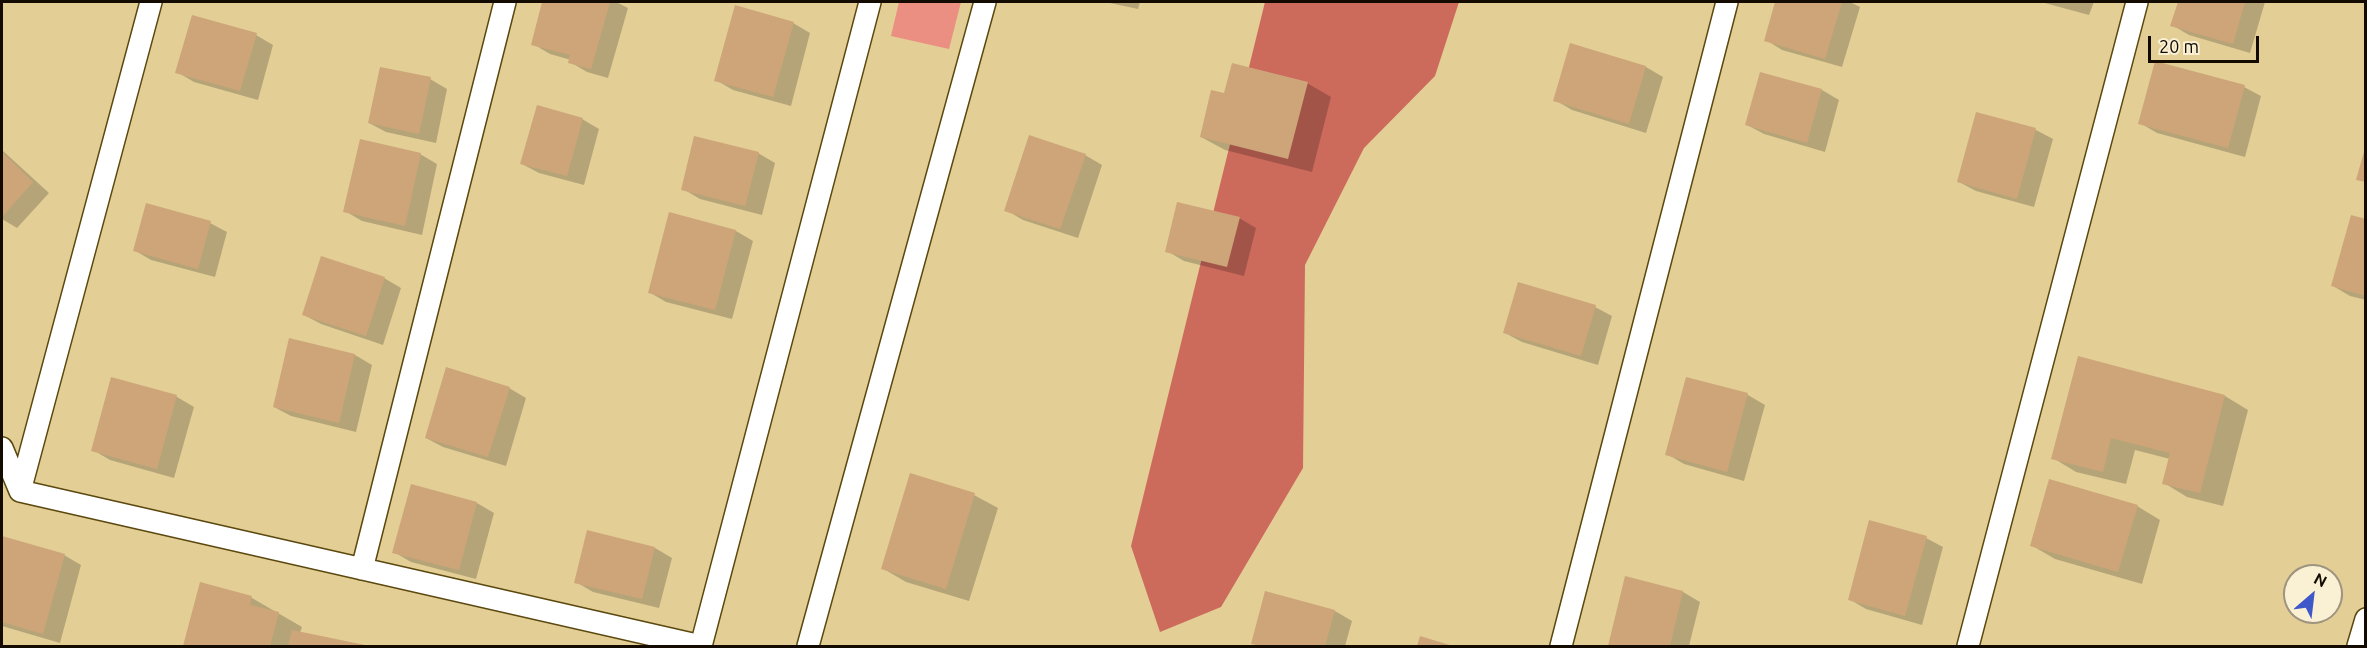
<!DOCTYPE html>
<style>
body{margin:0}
#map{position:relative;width:2367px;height:648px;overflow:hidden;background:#e3ce96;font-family:Ubuntu,sans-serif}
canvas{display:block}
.frame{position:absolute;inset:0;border:3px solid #130b00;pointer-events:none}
.north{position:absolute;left:2283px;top:564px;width:60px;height:60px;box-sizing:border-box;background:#faf0d4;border:2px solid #9e947f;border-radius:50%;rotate:28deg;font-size:16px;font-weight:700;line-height:24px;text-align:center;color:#130b00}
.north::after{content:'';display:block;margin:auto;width:21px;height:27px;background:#3e58ca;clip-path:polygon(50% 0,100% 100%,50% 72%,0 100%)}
.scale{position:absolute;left:2148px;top:36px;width:111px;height:27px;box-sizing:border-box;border:3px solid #130b00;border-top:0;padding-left:8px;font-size:18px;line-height:21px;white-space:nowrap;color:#130b00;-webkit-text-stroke:4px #faf0d4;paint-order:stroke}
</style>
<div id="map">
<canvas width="2367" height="648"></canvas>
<div class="frame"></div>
<div class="north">N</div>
<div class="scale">20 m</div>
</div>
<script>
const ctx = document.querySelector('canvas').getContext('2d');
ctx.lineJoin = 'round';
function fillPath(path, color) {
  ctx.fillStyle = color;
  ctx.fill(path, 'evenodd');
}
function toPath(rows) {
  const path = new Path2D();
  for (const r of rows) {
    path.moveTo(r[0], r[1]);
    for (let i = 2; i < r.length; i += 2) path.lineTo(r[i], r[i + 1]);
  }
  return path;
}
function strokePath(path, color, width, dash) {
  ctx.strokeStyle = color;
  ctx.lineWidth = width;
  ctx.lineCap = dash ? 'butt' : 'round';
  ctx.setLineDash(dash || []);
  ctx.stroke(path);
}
fillPath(toPath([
 [899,2,961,2,949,49,891,36]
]), '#ea8f81');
fillPath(toPath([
 [1265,2,1459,2,1435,76,1364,148,1305,265,1303,468,1221,607,1160,632,1131,546]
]), '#cc6a5c');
fillPath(toPath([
 [544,2,616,2,628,8,608,78,587,72,570,62,571,60,550,54,533,44],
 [1105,2,1140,2,1138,9],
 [1777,2,1850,2,1860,7,1842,67,1782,50,1766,40],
 [2041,2,2094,2,2089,15],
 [2179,2,2265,2,2250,53,2189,35,2172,25],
 [793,23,810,33,791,106,733,90,716,80],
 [256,35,273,45,258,100,194,82,177,72],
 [1571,45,1646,67,1663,77,1646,133,1572,110,1555,100],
 [1761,74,1822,90,1839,100,1825,152,1764,134,1747,125],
 [430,79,447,89,436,143,386,132,369,123],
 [1307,83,1331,97,1312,172,1225,150,1201,137,1225,95],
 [2244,87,2261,96,2245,157,2157,133,2140,123],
 [1977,114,2036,130,2053,139,2034,207,1976,191,1959,182],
 [582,119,599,129,584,185,539,173,522,164],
 [2,150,49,193,17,228,2,219],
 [758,153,775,163,762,215,700,199,683,189],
 [420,154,437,164,422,235,362,221,345,211],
 [1085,155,1102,165,1078,238,1023,220,1006,210],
 [670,214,736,231,753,241,732,319,666,302,649,292],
 [1239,218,1256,228,1244,276,1184,261,1167,251],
 [2366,220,2366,300,2350,296,2333,286],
 [210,223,227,232,215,277,151,260,134,250],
 [384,278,401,288,383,345,321,324,304,315],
 [1595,307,1612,316,1598,365,1522,342,1505,333],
 [290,339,355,355,372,365,356,432,291,416,274,407],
 [1687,378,1748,395,1765,405,1744,481,1684,464,1667,454],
 [112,379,177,397,194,407,174,478,110,460,93,450],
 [509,388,526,398,506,466,443,447,426,438],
 [2225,396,2248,410,2223,506,2187,497,2164,483,2170,459,2135,450,2126,484,2076,472,2053,458],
 [974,495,998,508,969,601,906,582,882,568],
 [477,503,494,513,476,579,411,562,394,552],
 [2137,506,2160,520,2142,584,2055,559,2031,545],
 [2,538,64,555,81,565,60,643,2,626],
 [1926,538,1943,547,1922,625,1866,609,1849,599],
 [655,548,672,558,659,608,593,592,576,582],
 [1626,578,1683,592,1700,602,1689,646,1609,646],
 [201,584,252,598,302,627,300,633,363,646,184,646],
 [1335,611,1352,621,1345,646,1259,646,1253,643]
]), '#0003');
fillPath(toPath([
 [542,2,610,2,591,69,568,63,570,55,531,45],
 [1775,2,1842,2,1825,59,1764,41],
 [2178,2,2245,2,2233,44,2170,26],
 [735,5,794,22,773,97,714,81],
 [192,15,257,33,240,91,175,73],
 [1570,43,1646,66,1629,124,1553,101],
 [2155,61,2245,85,2228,148,2138,124],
 [1232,63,1308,82,1288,159,1200,137,1211,90,1224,93],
 [380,67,431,77,419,134,368,123],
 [1760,72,1822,89,1807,143,1745,125],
 [537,105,583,118,567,176,520,164],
 [1976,112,2036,128,2017,199,1957,182],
 [1029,135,1086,154,1060,229,1004,211],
 [694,136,759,152,745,206,681,190],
 [360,139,421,153,405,226,343,212],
 [2365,148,2366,148,2366,182,2356,180],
 [2,152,33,182,2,217],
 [1177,202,1240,217,1227,267,1165,252],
 [146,203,211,221,198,269,133,251],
 [669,212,736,230,715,310,648,293],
 [2351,215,2366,219,2366,296,2331,286],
 [321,256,385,277,366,336,302,315],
 [1518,282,1596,305,1581,356,1503,333],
 [289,338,355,354,339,423,273,407],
 [2078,356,2225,395,2200,493,2162,484,2170,453,2111,438,2103,472,2051,459],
 [446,367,510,387,488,457,425,438],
 [111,377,177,395,157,469,91,451],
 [1686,377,1748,393,1727,472,1665,455],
 [910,473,975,493,946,589,881,569],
 [2049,479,2138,505,2118,572,2030,546],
 [411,484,477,502,459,570,392,553],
 [1869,520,1927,536,1905,616,1848,600],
 [587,530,655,547,642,599,574,583],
 [2,536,65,554,43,634,2,622],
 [1625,576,1683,591,1670,646,1608,646],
 [200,582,252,596,250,605,279,612,270,646,183,646],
 [1265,591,1335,610,1325,646,1261,646,1251,644],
 [292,630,365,645,365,646,288,646],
 [1420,636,1453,646,1417,646]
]), '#cda578');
const lane = toPath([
 [2,448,20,491,701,646,870,2],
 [20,491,151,2],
 [362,569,505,2],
 [808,646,985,2],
 [1561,646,1727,2],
 [1968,646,2137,2],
 [2358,646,2366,619]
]);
strokePath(lane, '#5b480e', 24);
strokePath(lane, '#fff', 21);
</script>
